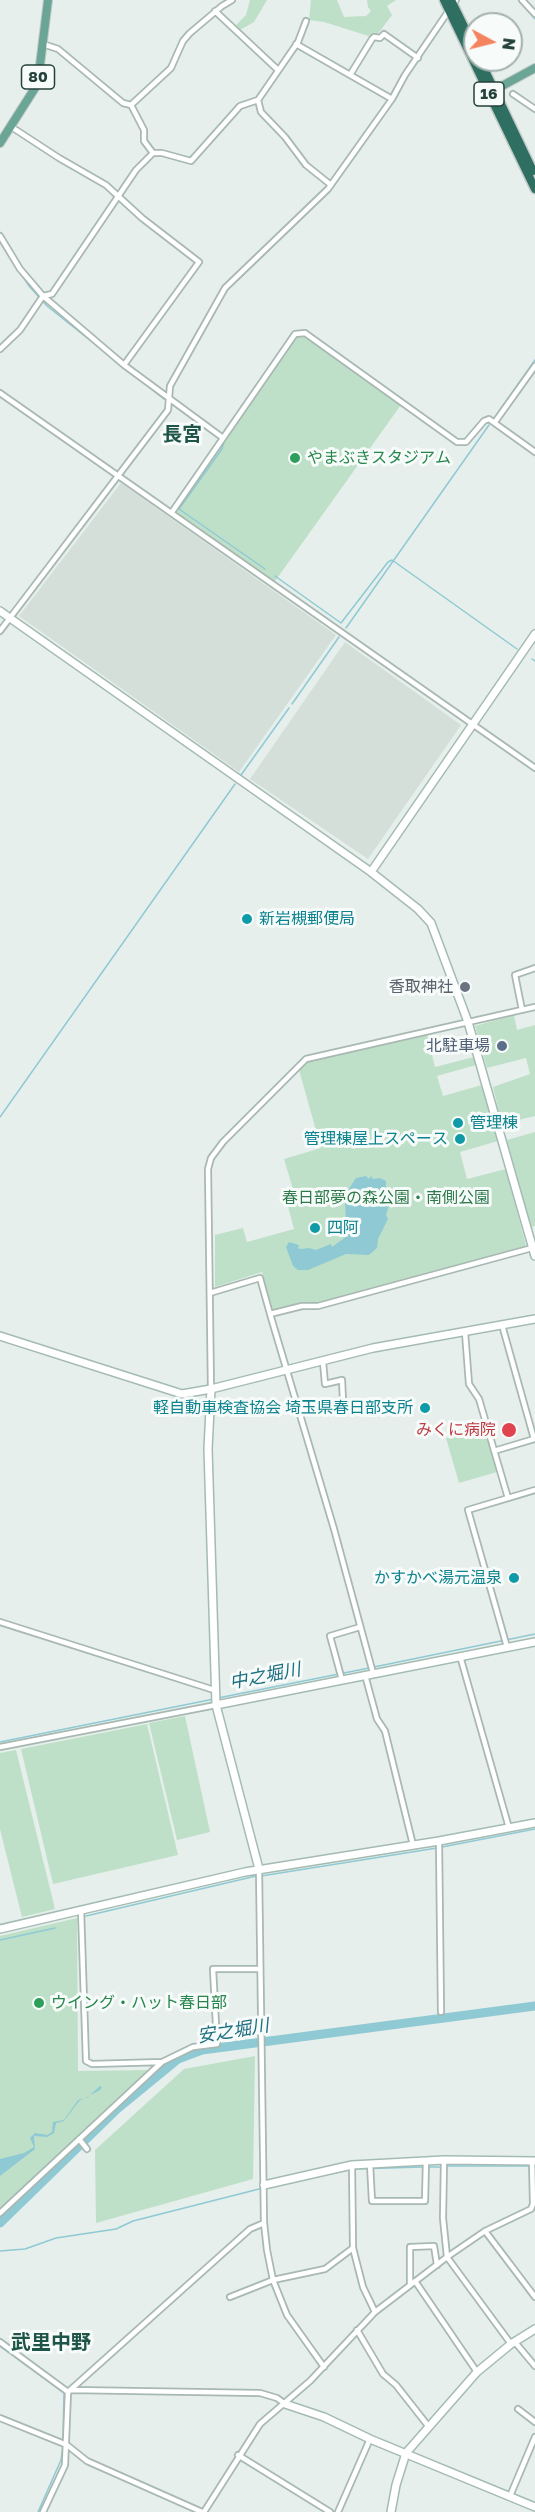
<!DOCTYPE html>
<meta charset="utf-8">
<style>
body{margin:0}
#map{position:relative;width:535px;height:2512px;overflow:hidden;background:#e6efeb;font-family:"Golos Text",sans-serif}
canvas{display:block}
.north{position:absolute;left:463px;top:12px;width:60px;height:60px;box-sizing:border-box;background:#f7fbf9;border:2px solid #a3b1ad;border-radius:50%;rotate:97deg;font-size:16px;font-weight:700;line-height:24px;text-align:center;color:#24423a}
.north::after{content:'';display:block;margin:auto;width:21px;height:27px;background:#f4845f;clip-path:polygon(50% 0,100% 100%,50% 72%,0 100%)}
</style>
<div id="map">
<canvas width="535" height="2512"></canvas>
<div class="north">N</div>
</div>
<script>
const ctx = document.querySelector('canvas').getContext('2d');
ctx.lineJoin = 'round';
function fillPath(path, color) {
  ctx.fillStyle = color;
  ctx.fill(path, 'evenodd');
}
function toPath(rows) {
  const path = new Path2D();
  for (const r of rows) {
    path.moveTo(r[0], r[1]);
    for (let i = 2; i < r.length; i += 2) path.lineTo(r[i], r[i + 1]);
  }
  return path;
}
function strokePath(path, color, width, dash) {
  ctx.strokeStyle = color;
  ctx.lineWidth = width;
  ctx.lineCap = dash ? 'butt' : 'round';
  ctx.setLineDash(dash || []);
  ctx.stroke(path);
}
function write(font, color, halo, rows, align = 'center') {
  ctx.font = font + ' "Golos Text","Noto Sans JP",sans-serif';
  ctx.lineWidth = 6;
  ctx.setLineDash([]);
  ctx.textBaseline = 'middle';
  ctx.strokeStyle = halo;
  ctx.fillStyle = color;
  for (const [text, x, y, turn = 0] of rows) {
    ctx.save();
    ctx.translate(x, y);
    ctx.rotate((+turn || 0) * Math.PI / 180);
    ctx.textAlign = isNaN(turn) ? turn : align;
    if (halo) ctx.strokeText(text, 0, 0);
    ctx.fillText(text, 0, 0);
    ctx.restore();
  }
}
fillPath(toPath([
 [121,483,336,635,239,772,19,616],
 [345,642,461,725,368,859,250,779]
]), '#d4dfda');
fillPath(toPath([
 [250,0,267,0,254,22,240,30,236,25,246,15],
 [311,0,337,0,344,17,366,16,371,11,368,7,367,0,396,0,387,6,392,15,377,35,372,37,324,22,309,20],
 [305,333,403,402,273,584,172,512,295,334],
 [514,1015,517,1030,535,1025,535,1116,502,1124,493,1087,530,1074,526,1058,487,1068,475,1026],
 [427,1035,435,1067,474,1057,476,1065,437,1076,443,1096,482,1085,498,1141,460,1152,467,1179,506,1169,526,1246,320,1304,302,1303,272,1311,262,1272,215,1287,215,1235,243,1228,247,1242,294,1229,286,1199,295,1196,284,1159,321,1148,299,1070,307,1062],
 [535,1132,535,1226,531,1227,507,1140],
 [485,1427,497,1472,459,1483,446,1438],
 [185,1716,210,1832,177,1840,149,1723],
 [147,1724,178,1855,53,1884,21,1749],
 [16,1750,55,1909,22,1917,0,1829,0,1753],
 [77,1918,78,2071,150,2070,0,2210,0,1936],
 [255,2056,253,2179,96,2223,95,2150,184,2069]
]), '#bfe0c8');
fillPath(toPath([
 [366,1176,369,1179,371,1176,373,1179,380,1178,386,1181,386,1193,390,1202,386,1215,388,1219,378,1239,377,1248,369,1255,346,1254,308,1270,298,1270,293,1266,286,1247,289,1242,299,1245,298,1248,301,1249,309,1248,316,1250,331,1244,332,1247,347,1236,349,1231,346,1227,345,1195,356,1178],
 [100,2086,102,2087,100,2090,79,2101,64,2121,56,2123,54,2133,47,2137,34,2136,35,2149,0,2176,0,2159,24,2153,34,2147,30,2138,35,2133,47,2135,52,2132,53,2122,64,2120,78,2100,88,2097]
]), '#8ec9d4');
strokePath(toPath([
 [519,0,535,19],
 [0,241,29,286,47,306,164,399],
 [173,405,218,438],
 [497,414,535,360],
 [224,442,222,449,179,509,265,569],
 [275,576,341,623,388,562,392,560,517,649],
 [346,628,489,425],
 [532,659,535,661],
 [292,704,339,637],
 [241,775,289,708],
 [0,1117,235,784],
 [374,1667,535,1634],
 [218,1698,369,1668],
 [0,1742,214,1699],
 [442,1847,535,1829],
 [261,1876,437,1848],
 [86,1916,256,1876],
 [0,1940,55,1928],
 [446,2166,535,2166],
 [428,2167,441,2167],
 [309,2178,353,2169,423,2167],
 [0,2251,25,2249,56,2238,116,2229,133,2221,263,2188],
 [0,2346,64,2393,63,2441],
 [38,2512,61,2460,63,2446]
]), '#8ec9d4', 1.5);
strokePath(toPath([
 [0,2223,117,2109,178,2059,202,2050,535,2006]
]), '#8ec9d4', 9);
const street = toPath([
 [522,0,535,14],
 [215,11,278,70],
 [43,44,58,49,123,103,131,105,144,130,144,141,153,153],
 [296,44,392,99],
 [350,75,372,39,374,37,380,38,384,34,418,58],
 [513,94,535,109],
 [258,100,261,112,285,137,306,165,331,185],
 [131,105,171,68,183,41,190,33,222,6,232,0],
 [10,126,59,158,106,185,142,218,199,262,124,365],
 [0,236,20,269,43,296,124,365,223,438],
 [0,349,20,330,43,296,52,294,136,170,153,153,162,153,191,161,240,106,258,100,298,42,306,21],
 [0,393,535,768],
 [495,422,535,366],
 [172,512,295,334,305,333,457,442,466,442,484,421,489,419,535,452],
 [0,631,168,410,170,386,225,288,328,189,392,99,405,75,456,0],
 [522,1010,515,975,535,968],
 [210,1293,260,1278,270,1314,302,1306,318,1306,532,1248],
 [270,1314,334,1529,373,1673],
 [465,1332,469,1384,479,1399,508,1498],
 [323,1362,325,1384,342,1380,343,1401],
 [211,1389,208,1169,211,1158,223,1142,306,1059,535,1007],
 [494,1451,534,1439,502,1325],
 [0,1622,214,1690],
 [507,1647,468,1510,535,1490],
 [460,1656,509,1828],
 [365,1675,377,1719,385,1731,413,1845],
 [342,1680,330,1636,360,1627],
 [0,1747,216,1705],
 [439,1841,441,2012],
 [259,1869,264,2223,267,2250,273,2280,287,2315,324,2367],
 [81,1910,86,2061,92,2064,162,2062],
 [79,2139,87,2149],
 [444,2160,443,2218,447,2257,511,2344],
 [370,2164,372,2201,425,2201,426,2161],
 [352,2165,353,2248,363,2287,375,2312],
 [0,2213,162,2062,193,2047,217,2044,213,1969,260,1969],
 [485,2231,535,2297],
 [415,2281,477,2372],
 [410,2285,410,2247,434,2246,437,2265],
 [230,2297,273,2280,325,2269,353,2248],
 [357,2330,383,2374,396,2385,429,2427],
 [514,2341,535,2366],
 [0,2342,68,2392,65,2465,43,2512],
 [71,2390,260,2393,277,2398,285,2404],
 [68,2392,250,2229,264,2223],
 [518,2409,535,2422],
 [0,2418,67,2445,87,2461,202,2512],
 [238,2455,330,2512],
 [510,2496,535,2437],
 [204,2512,260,2424,310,2381,375,2312,447,2257,485,2231,531,2209,533,2204,532,2161],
 [338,2512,370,2439]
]);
const secondary = toPath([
 [0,611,371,872,418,909,431,923,468,1022,535,1256],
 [371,872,535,634],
 [0,1336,182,1394,211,1389,373,1348,535,1319],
 [211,1389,208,1449,216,1705,259,1869],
 [216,1705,535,1642],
 [0,1929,245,1872,439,1841,535,1823],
 [264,2185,352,2165,444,2160,535,2161],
 [285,2404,324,2417,370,2439,535,2507],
 [391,2512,396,2485,406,2453,477,2372,511,2344,535,2329]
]);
const primary = toPath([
 [489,93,535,68],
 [0,143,35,88,39,73,48,0]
]);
const highway = toPath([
 [444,0,535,189],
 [451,0,475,49],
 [480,60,533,171]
]);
strokePath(street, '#a8b8b2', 8);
strokePath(secondary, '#a4bbb3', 10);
strokePath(primary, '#c2cac8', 10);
strokePath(highway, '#c2cac8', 11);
strokePath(street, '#fff', 4.5);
strokePath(secondary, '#fff', 7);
strokePath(primary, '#6aa596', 8);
strokePath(highway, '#2f6f62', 8);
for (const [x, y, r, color] of [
 [295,458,6,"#2e9e5b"],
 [247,919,6,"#0f9aa8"],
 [465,987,6,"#6b7280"],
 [502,1046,6,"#5c6f8a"],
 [458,1123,6,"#0f9aa8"],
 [460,1139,6,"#0f9aa8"],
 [315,1228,6,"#0f9aa8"],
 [425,1408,6,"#0f9aa8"],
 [509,1430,8,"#e0444e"],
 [514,1578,6,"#0f9aa8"],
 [39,2003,6,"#2e9e5b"]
]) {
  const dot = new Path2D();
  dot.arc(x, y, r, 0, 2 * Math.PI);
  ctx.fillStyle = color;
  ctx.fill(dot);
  strokePath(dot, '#f7fbf9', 2);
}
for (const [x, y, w] of [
 [38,77,33],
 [489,94,30]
]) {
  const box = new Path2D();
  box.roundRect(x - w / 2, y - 12, w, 24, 4.5);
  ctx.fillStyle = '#f7fbf9';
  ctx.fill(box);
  strokePath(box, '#24423a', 1.5);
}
write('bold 15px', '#24423a', null, [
 ["80",38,77],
 ["16",489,94]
]);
write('16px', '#27864d', '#f7fbf9', [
 ["やまぶきスタジアム",307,458],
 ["ウイング・ハット春日部",51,2003]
], 'left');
write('16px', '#0d838f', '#f7fbf9', [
 ["新岩槻郵便局",259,919],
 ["管理棟",470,1123],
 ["管理棟屋上スペース",448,1139,"right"],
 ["四阿",327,1228],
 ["軽自動車検査協会 埼玉県春日部支所",413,1408,"right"],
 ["かすかべ湯元温泉",502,1578,"right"]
], 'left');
write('16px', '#5b616d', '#f7fbf9', [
 ["香取神社",453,987]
], 'right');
write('16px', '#4e5e75', '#f7fbf9', [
 ["北駐車場",490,1046]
], 'right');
write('16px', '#2d7a4b', '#f7fbf9', [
 ["春日部夢の森公園・南側公園",386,1198]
]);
write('16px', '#be3a42', '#f7fbf9', [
 ["みくに病院",496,1430]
], 'right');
write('italic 18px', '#1c6f80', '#f7fbf9', [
 ["中之堀川",265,1676,-11],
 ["安之堀川",233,2031,-9]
]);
write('bold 20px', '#1f5548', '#f7fbf9', [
 ["長宮",182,435],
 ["武里中野",51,2343]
]);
</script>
